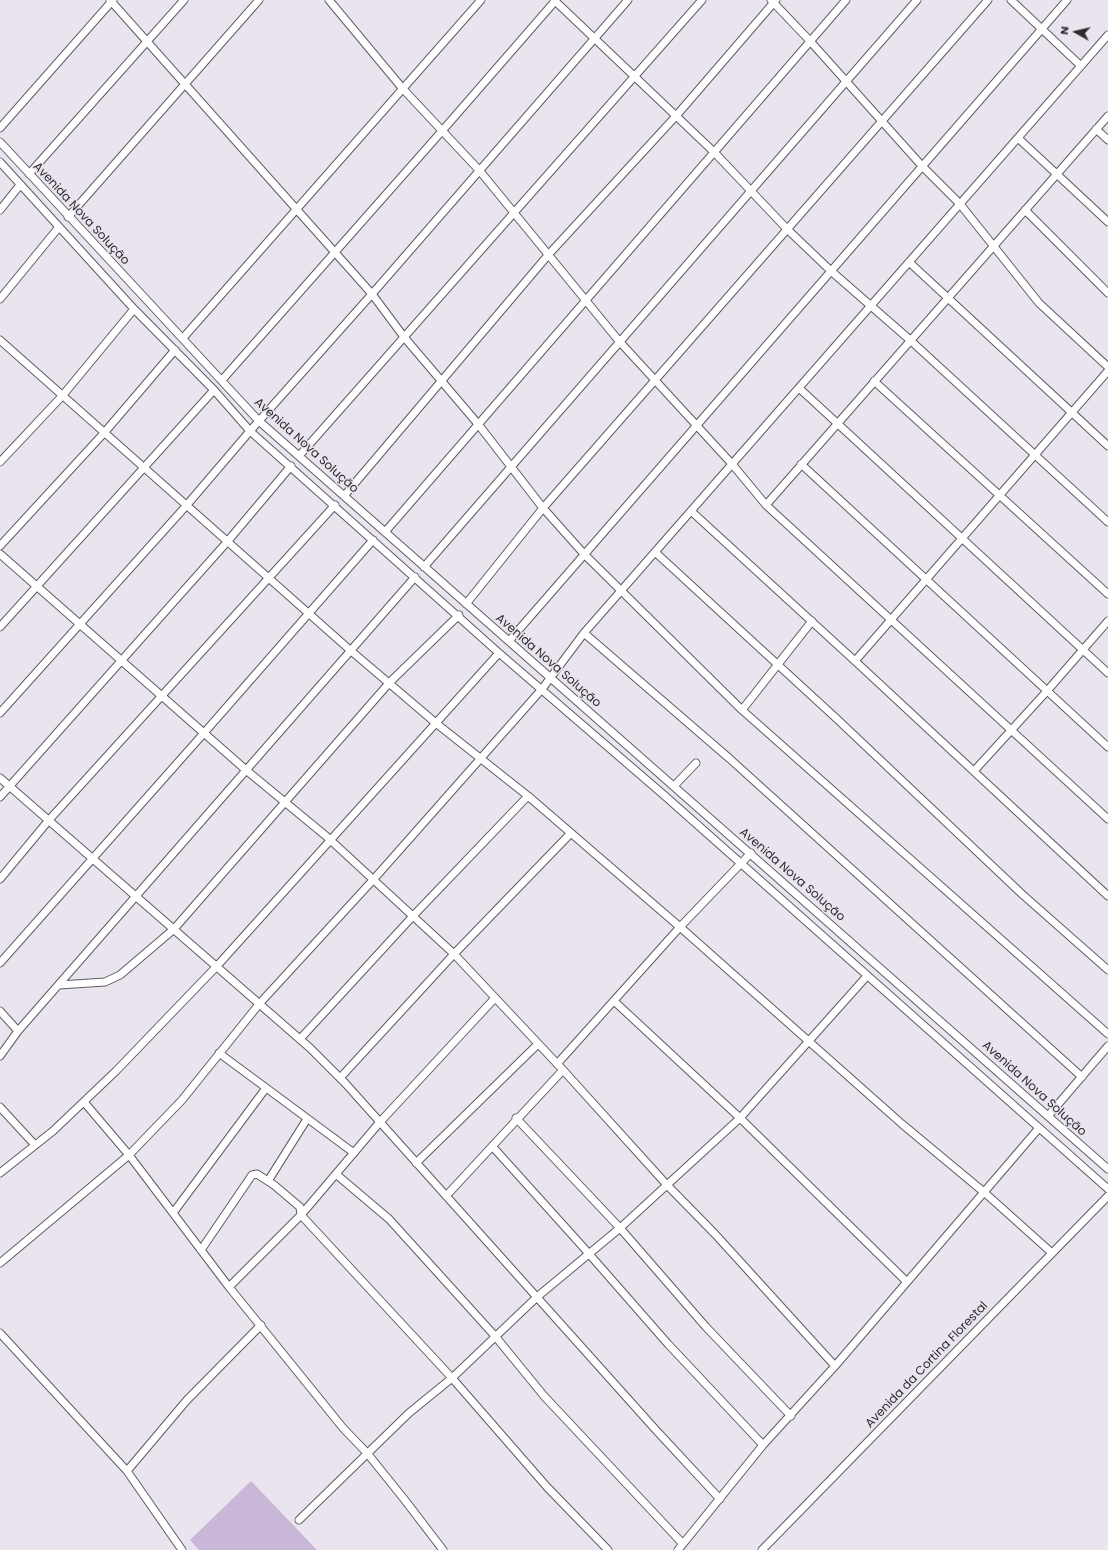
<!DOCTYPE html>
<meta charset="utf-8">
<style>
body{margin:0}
#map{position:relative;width:1108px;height:1550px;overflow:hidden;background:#e9e4ee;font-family:Poppins,sans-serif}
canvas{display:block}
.north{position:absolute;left:1056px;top:12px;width:40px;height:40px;-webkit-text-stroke:3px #e9e4ee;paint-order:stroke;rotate:278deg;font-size:11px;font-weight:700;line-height:16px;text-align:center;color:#2c2b2e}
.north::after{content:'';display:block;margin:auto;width:14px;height:18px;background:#2c2b2e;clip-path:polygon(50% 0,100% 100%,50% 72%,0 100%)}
</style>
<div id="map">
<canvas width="1108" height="1550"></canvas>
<div class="north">N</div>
</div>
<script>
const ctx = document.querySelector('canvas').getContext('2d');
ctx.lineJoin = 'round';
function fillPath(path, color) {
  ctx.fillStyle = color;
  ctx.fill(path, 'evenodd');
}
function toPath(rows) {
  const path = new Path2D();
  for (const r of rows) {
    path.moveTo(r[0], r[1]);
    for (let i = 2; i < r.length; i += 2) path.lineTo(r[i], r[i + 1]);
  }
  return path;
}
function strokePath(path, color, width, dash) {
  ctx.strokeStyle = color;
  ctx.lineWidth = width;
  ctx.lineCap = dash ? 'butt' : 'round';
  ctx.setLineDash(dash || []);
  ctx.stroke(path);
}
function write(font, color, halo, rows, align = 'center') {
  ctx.font = font + ' Poppins,sans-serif';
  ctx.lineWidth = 3;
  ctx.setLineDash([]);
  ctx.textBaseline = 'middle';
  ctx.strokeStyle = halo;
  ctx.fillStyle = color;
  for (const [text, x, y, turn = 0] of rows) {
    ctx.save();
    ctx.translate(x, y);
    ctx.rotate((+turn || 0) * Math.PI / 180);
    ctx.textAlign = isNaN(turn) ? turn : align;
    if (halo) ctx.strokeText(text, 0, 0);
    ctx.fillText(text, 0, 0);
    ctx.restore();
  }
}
fillPath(toPath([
 [251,1481,317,1550,199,1550,190,1540]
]), '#c9b7d7');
const street = toPath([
 [110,0,372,294,404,337,478,424,543,508,584,554,742,710,1108,1034],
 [329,0,403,89,479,170,619,341,732,464,766,505,1108,819],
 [554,0,714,152,787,229,831,271,910,340,1108,522],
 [771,0,810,41,922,166,960,204,1039,303,1108,367],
 [1011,0,1081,66],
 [0,128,113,0],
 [1096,129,1108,140],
 [1018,138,1108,222],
 [0,142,259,421,1108,1169],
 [0,162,134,309,214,390,250,431,499,653,665,796,1108,1189],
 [29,174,184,0],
 [0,210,20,185],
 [1025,210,1108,293],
 [68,217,259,0],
 [909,262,1108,446],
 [0,299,59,227],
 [183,338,481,0],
 [0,340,350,650,437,724,528,796,680,927,902,1124,985,1193,1052,1253],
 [222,380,442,131,556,0],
 [874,381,1108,594],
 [799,388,1108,673],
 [299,456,702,0],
 [0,462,63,395,134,309],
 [801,464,1108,747],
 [344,496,549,254,676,116,776,0],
 [766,505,1108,116],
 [691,511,855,661,1108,896],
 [385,532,846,0],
 [0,546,104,433,175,350],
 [655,552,837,719,1023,895,1108,970],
 [0,554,246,770,326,836,454,954,563,1070,667,1185,715,1234,835,1366],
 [424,567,917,0],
 [466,604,543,508,988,0],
 [0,627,214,390],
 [584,633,730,759,1082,1077],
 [509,641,1067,0],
 [855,661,1108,371],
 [742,710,812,621],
 [0,713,186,506,250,431,372,294,628,0],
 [974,771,1047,691,1108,621],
 [0,778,310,1048,345,1083,655,1429,720,1499],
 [674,786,696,763],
 [0,797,227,542,291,466],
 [0,879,49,820,335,505],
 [0,963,204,733,373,540],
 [59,985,105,982,120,975,174,929,390,682,459,615],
 [614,1001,740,1118,907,1282],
 [0,1011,18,1031],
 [300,1039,413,916,528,796],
 [219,1053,354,1153],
 [0,1056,18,1031,415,577],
 [557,1064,680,927,751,853],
 [340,1078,454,954,571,833],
 [84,1102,129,1155,229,1287,343,1428,367,1453,404,1499,443,1550],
 [0,1107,35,1145],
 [1048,1116,1108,1046],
 [516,1118,620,1228,706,1327,791,1416],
 [492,1146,583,1247,668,1344,763,1445],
 [416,1163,538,1044],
 [0,1173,53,1131,116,1071,217,966,499,653],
 [337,1175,389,1219,495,1336,544,1396,683,1544],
 [268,1181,307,1119],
 [446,1196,563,1070],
 [173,1213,266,1088],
 [201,1250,252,1175,257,1174,274,1185,300,1207,301,1215,452,1378,547,1487,608,1550],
 [0,1263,129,1155,182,1100,260,1003,373,880,542,689,584,633,1108,35],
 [229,1287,301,1215,380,1122,495,998],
 [0,1333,127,1471,182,1550],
 [127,1471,187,1400,261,1325],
 [299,1520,409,1413,452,1378,537,1297,620,1228,740,1118,867,976],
 [678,1550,763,1445,835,1366,1039,1128],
 [762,1550,1108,1196]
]);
strokePath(street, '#5f5b63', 9);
strokePath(street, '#fff', 7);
write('12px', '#2c2b2e', '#e9e4ee', [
 ["Avenida Nova Solução",81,214,47],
 ["Avenida Nova Solução",306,446,42],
 ["Avenida Nova Solução",548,661,41],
 ["Avenida Nova Solução",792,875,41],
 ["Avenida Nova Solução",1034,1089,42],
 ["Avenida da Cortina Florestal",927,1365,-46]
]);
</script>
